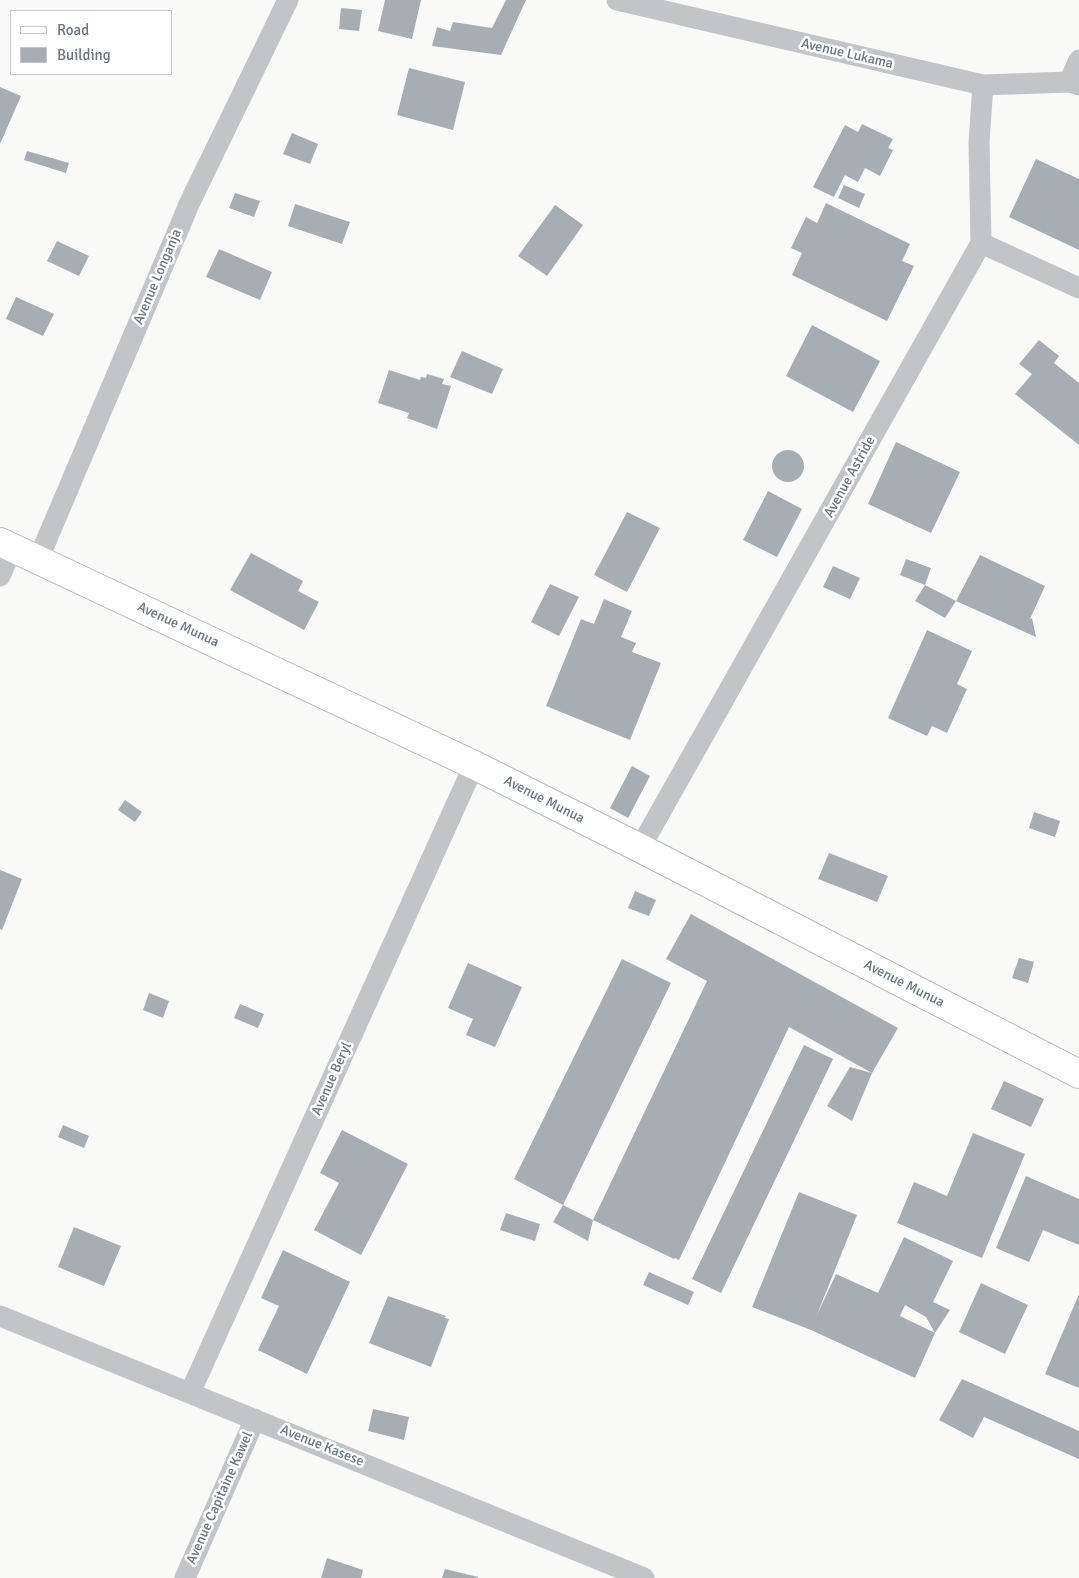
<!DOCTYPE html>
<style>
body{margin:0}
#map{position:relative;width:1079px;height:1578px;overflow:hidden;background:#f9f9f8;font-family:Signika,sans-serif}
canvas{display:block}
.legend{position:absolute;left:10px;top:10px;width:162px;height:65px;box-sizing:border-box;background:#fff;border:1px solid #c2c8cc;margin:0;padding:6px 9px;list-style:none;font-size:15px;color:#667680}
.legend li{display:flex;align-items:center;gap:10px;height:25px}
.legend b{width:25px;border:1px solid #c2c8cc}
</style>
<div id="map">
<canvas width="1079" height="1578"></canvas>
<ul class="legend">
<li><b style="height:6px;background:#fff"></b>Road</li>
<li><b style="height:14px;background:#a6aeb4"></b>Building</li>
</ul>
</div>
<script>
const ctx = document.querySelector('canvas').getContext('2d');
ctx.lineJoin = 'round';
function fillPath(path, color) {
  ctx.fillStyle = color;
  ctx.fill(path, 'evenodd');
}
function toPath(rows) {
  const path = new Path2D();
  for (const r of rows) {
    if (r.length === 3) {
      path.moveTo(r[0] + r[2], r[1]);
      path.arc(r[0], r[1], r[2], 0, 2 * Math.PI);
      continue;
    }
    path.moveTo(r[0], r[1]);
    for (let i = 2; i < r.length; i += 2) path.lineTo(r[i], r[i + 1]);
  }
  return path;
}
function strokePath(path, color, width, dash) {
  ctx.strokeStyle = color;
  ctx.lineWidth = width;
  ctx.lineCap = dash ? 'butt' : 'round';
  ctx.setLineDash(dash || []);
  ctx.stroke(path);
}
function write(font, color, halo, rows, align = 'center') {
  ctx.font = font + ' Signika,sans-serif';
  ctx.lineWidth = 5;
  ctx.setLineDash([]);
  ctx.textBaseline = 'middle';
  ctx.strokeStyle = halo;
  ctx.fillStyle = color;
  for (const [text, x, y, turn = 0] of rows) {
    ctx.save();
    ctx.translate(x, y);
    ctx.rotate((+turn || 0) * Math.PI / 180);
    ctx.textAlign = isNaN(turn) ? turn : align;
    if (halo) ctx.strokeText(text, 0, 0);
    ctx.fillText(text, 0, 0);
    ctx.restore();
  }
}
fillPath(toPath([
 [385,0,421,0,412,39,378,31],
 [506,0,526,0,501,55,432,46,437,27,450,31,453,22,492,28],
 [341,8,362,10,359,31,339,29],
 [409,68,465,82,453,130,397,115],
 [0,87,21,96,0,144],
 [862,124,893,139,888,148,893,150,880,176,865,168,858,182,845,175,834,197,813,187,845,125,858,132],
 [292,133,318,144,310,164,283,154],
 [27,151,69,163,66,173,24,160],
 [1036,159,1079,179,1079,250,1009,217],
 [844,185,865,194,859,208,838,198],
 [235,193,260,201,254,217,229,208],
 [826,203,910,244,902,261,914,266,887,321,792,275,802,253,791,248,806,217,817,223],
 [295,204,350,222,342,244,288,226],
 [555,205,583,225,547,276,518,256],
 [57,241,89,256,79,276,47,261],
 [219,249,272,272,260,300,206,277],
 [16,297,54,314,43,336,6,319],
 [812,325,880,361,853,412,786,376],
 [1039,340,1059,356,1054,363,1079,383,1079,445,1015,394,1032,374,1019,364],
 [462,351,503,369,492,394,450,377],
 [389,370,420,380,421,377,426,378,427,374,444,379,442,384,451,386,437,429,407,418,409,413,378,403],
 [896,442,960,472,931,533,868,504],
 [788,466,16],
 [768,491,802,509,777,557,743,540],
 [627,512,660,528,627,592,594,575],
 [251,553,303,581,298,591,319,602,304,630,230,590],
 [980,555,1045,586,1030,619,1032,618,1036,637,956,601],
 [906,559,931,568,925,585,956,601,945,618,915,601,925,585,900,575],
 [833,566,860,578,850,599,823,587],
 [550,584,579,597,559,636,531,622],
 [604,599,632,611,621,637,636,643,632,652,661,663,630,740,546,706,581,619,594,624],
 [927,630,972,651,957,684,967,689,947,733,932,726,927,736,888,718],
 [632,766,650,776,628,818,610,808],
 [125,800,142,812,135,822,118,810],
 [1034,812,1060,821,1055,837,1029,828],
 [829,853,888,876,877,902,818,879],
 [0,870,22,879,2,930,0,929],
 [635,891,656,900,649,916,628,908],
 [691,914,898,1028,872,1073,852,1121,827,1106,850,1067,872,1073,789,1027,679,1260,675,1258,674,1259,593,1220,707,981,666,959],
 [1019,958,1034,962,1028,983,1012,978],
 [622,959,671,983,563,1205,593,1220,588,1241,553,1222,563,1205,514,1179],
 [468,963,522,987,495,1047,466,1035,473,1019,448,1008],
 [149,993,169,1001,163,1018,143,1010],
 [240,1004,264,1014,258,1028,234,1018],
 [804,1045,833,1059,721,1293,692,1279],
 [1004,1081,1044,1099,1031,1127,991,1109],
 [63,1125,89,1136,84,1148,58,1137],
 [342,1130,408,1164,361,1255,314,1230,339,1183,320,1173],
 [973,1133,1025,1154,982,1258,897,1223,914,1182,947,1196],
 [1026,1176,1079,1199,1079,1245,1043,1230,1029,1262,996,1248],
 [799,1192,857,1215,816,1317,836,1274,878,1293,904,1237,953,1261,933,1302,950,1310,935,1333,915,1378,811,1330,752,1307],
 [905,1305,926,1317,935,1333,900,1316],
 [506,1213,540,1224,535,1241,500,1230],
 [74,1227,121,1246,104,1286,58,1267],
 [283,1250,350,1282,307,1374,258,1350,279,1306,261,1298],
 [649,1272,694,1292,688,1305,643,1285],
 [981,1283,1028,1305,1005,1354,959,1332],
 [1079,1294,1079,1388,1045,1374],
 [388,1296,446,1316,445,1318,449,1319,431,1367,369,1343],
 [962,1379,1079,1431,1079,1459,984,1417,973,1438,939,1420],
 [373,1409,409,1417,404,1440,368,1431],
 [327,1558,363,1570,361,1578,321,1578],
 [445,1569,478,1577,478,1578,442,1578]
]), '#a6aeb4');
const secondary = toPath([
 [0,542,474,765,640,848,1079,1074]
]);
strokePath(secondary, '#b3b9bd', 30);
strokePath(toPath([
 [617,0,983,85,1069,82,1079,85],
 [1069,82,1079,60],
 [981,243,1079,288],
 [38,560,190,202,288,0],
 [0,576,12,548],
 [640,848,981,243,979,142,983,85],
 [0,1316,644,1578],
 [190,1393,474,765],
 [185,1578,255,1419]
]), '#c1c5c8', 21);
strokePath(secondary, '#fff', 28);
write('14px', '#667680', '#fff', [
 ["Avenue Lukama",847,54,13],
 ["Avenue Longanja",158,277,-67],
 ["Avenue Astride",850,477,-61],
 ["Avenue Munua",178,625,25],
 ["Avenue Munua",544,800,27],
 ["Avenue Munua",904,984,27],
 ["Avenue Beryl",332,1079,-66],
 ["Avenue Kasese",322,1446,22],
 ["Avenue Capitaine Kawel",220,1498,-66]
]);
</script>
